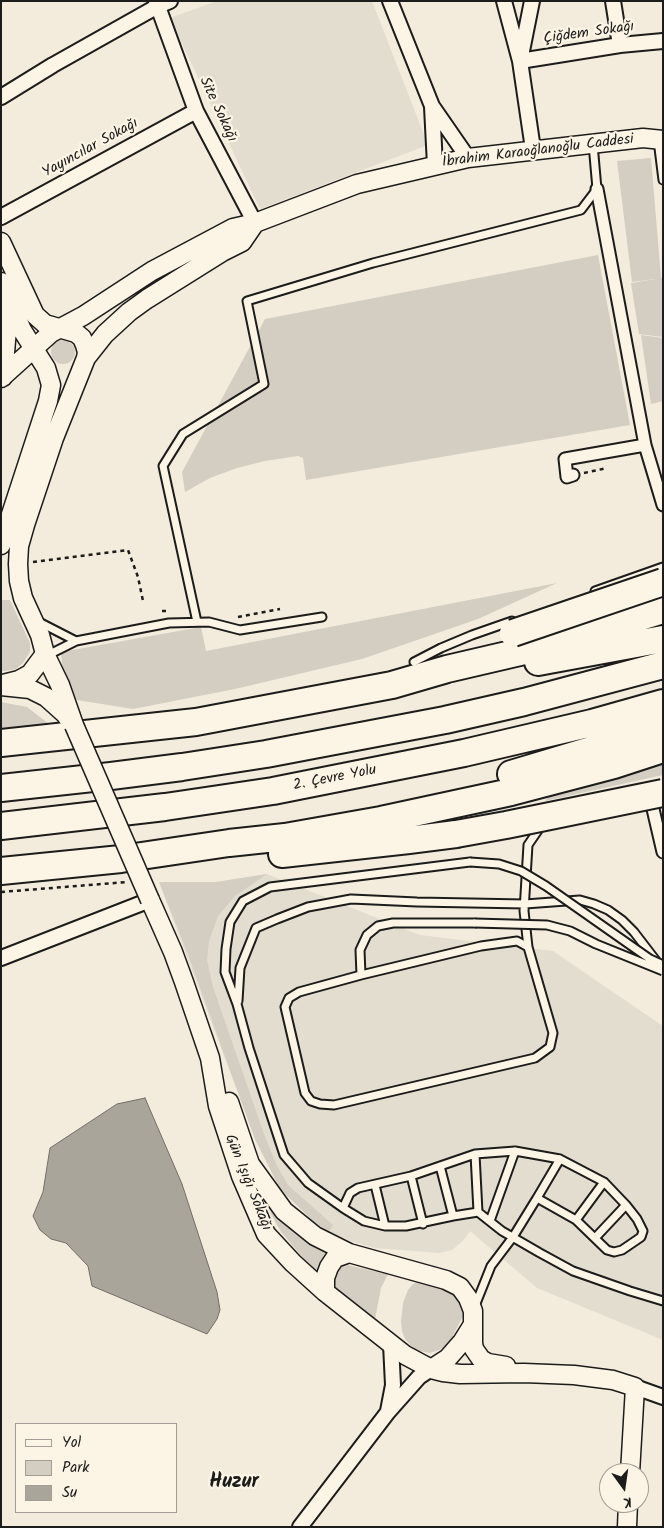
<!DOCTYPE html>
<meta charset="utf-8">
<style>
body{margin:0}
#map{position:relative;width:664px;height:1528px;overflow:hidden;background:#f3ecdd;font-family:Kalam,sans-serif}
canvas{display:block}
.frame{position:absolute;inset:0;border:2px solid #1c1c1c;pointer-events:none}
.legend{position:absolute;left:15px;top:1423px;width:162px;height:90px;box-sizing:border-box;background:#fcf5e5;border:1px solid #a29e95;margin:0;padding:6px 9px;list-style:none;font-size:15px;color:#1c1c1c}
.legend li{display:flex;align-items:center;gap:10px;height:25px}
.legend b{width:25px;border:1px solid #a29e95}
.north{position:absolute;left:599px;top:1463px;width:50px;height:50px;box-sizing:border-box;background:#fcf5e5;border:1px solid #a29e95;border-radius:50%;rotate:166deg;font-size:14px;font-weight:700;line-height:20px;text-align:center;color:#1c1c1c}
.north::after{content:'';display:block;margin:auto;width:18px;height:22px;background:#1c1c1c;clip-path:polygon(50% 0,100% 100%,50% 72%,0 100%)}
</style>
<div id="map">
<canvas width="664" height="1528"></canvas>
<div class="frame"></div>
<ul class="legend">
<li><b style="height:6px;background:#fcf5e5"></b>Yol</li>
<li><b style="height:14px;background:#d3cec1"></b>Park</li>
<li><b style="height:14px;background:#aaa59b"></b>Su</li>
</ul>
<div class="north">K</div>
</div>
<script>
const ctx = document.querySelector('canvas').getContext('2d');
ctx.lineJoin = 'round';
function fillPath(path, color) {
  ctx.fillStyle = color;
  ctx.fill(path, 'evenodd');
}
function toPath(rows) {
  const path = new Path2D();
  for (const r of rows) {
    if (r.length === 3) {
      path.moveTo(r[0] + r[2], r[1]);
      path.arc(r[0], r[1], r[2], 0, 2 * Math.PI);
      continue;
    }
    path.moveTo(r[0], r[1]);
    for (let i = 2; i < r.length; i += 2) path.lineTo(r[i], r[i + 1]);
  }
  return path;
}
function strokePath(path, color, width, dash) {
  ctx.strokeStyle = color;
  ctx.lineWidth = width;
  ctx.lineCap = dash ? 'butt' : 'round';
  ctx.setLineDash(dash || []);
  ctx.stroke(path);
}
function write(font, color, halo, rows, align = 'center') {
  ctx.font = font + ' Kalam,sans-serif';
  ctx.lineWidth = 4.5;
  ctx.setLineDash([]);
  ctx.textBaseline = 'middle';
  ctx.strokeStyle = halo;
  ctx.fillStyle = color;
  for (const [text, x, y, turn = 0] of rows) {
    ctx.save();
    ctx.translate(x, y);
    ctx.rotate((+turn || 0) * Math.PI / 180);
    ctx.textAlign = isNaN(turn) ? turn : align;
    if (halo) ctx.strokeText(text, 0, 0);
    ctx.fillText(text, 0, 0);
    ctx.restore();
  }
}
fillPath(toPath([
 [217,1,372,1,428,145,260,209,170,18],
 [267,874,420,935,553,951,663,1026,663,1340,537,1288,470,1231,463,1241,452,1250,439,1253,375,1248,353,1242,329,1232,313,1221,280,1189,255,1139,159,882,216,882]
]), '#e3ddcf');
fillPath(toPath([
 [651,158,661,278,663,278,663,337,639,334,631,283,655,279,632,282,617,161],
 [598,255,630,425,306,480,303,458,298,456,265,461,237,468,210,478,185,492,182,472,265,319],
 [641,335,663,338,663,401,651,404],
 [63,352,12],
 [557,583,478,619,362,659,235,689,133,709,77,700,63,674,61,652,201,627,206,651],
 [1,600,10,600,30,643,30,652,23,663,16,669,5,671,1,671],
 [1,702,27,707,49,724,1,729],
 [663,759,663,775,545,801,553,791],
 [267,874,235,896,218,916,209,941,207,960,213,987,264,1134,277,1166,288,1185,333,1225,329,1232,313,1221,280,1189,255,1139,186,949,159,882,216,882],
 [266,1200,294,1230,318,1249,351,1266,388,1274,381,1288,375,1319,316,1272,299,1253,281,1232,271,1214],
 [423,1279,452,1283,464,1310,462,1318,448,1345,439,1350,430,1353,414,1350,411,1346,405,1339,402,1331,401,1322,403,1303,408,1290,413,1284]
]), '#d3cec1');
const water = toPath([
 [145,1098,182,1184,217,1292,220,1310,217,1319,207,1334,92,1286,88,1266,66,1243,51,1239,40,1230,33,1216,43,1192,50,1148,117,1104,145,1098]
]);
fillPath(water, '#aaa59b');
strokePath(water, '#716e68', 1);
const service = toPath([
 [658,140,663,180],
 [595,591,663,567],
 [37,621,76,641,54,652,46,653],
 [197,622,163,466,183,434,264,384,247,301,373,263,581,210,597,189,593,144],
 [76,641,169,623,209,622,240,630,322,617],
 [414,662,441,648,472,635,512,621],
 [470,862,270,887,243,901,230,922,226,949,225,972,237,1004,249,1048,284,1155,308,1183,343,1208,364,1221,385,1226,406,1226,453,1216,478,1212,502,1231,540,1253,573,1271,630,1291,663,1301],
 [528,947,524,911,528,845,541,826],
 [361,975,481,946,517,941,528,947,553,1033,550,1047,535,1058,334,1105,320,1104,311,1101,305,1093,285,1007,289,998,299,992,361,975,360,950,367,935,378,926,393,923,475,923],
 [238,1001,240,968,256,928,277,919,308,907,351,899,417,902,525,904,580,900,594,904,608,910,622,920,634,932,657,962],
 [475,1154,478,1212],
 [440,1166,453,1216],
 [411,1176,423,1224],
 [375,1185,385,1226],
 [343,1208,350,1193,358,1188,411,1176,475,1154,515,1151,560,1159,604,1182,626,1205,637,1219,643,1231,641,1237,622,1250,614,1252,607,1250,576,1220,537,1198,560,1159],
 [576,1220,604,1182],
 [490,1221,515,1151],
 [595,1238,626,1205],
 [475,1306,491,1266,513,1237,537,1198]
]);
const pedestrian = toPath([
 [597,189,645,445,663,505],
 [573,475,567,477,565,459,645,445],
 [653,809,663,852]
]);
const minor = toPath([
 [156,1,196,111,255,223],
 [390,1,432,106,468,158],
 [504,1,520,61,533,149],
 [532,1,520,61,620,45,663,41],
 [613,1,620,45],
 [1,97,53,65,158,6,170,1],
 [432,107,435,165],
 [1,217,196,111],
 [1,958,150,900],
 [635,1387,663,1397],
 [388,1411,393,1385,391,1344],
 [300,1527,388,1412,419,1377,431,1369]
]);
const tertiary = toPath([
 [1,242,35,315,45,324,76,333,82,338,85,345,87,352,86,358],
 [1,282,22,330,46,368,51,385,48,401,1,545],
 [3,377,9,305],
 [1,378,51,333,83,316,152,271,233,228,255,223,357,184,468,158,643,138,663,140],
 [3,684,19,680,30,674,45,654],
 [1,686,30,689,46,697,65,714,70,721],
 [74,725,60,685,45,654,40,635,23,598,19,581,18,564,19,546,25,525,54,438,86,358,105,334,129,312,147,299,222,252,242,242,255,223],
 [150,900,173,952,184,982,210,1058,218,1106,241,1176,266,1234,293,1263,325,1292,405,1355,431,1369,443,1372,460,1374,524,1373,574,1375,613,1380,635,1387,630,1473],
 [229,1102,250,1164,284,1211,315,1236,349,1253,446,1280,460,1287,468,1298,473,1311,473,1343,474,1349,481,1359,488,1363,506,1366],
 [325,1292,325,1278,329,1267,335,1258,349,1253],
 [431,1369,448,1358,462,1342,472,1326],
 [627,1527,628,1503]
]);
const motorway = toPath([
 [538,662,663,639],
 [1,743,196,722,392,685,447,669,550,645,663,610],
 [511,774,598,748,663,727],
 [1,788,111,776,182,767,266,754,445,720,524,702,663,665],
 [1,826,165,807,273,791,464,753,592,723,663,703],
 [282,854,409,840,456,834],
 [1,871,121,859,229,843,285,837,381,820,511,792,614,765,663,749]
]);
strokePath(service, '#1c1c1c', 11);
strokePath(pedestrian, '#1c1c1c', 15);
strokePath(minor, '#1c1c1c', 18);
strokePath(tertiary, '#1c1c1c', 21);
strokePath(motorway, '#1c1c1c', 30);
strokePath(toPath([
 [584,473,607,468],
 [33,562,128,550,138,577,143,601],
 [162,611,166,611,167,614],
 [238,617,280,609],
 [1,892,127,882]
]), '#1c1c1c', 2.5, [4, 4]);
strokePath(service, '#fcf5e5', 7);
strokePath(pedestrian, '#fcf5e5', 11);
strokePath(minor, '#fcf5e5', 14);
strokePath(tertiary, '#fcf5e5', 18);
strokePath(motorway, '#fcf5e5', 26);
const serviceBridge = toPath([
 [470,862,499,864,521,871,546,886,650,959,663,965],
 [475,923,547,925,570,931,596,944,663,971]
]);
const tertiaryBridge = toPath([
 [74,725,150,900]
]);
const motorwayBridge = toPath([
 [513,633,663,582],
 [456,834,506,825,663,793]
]);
strokePath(serviceBridge, '#1c1c1c', 11, []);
strokePath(tertiaryBridge, '#1c1c1c', 21, []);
strokePath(motorwayBridge, '#1c1c1c', 30, []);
strokePath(serviceBridge, '#fcf5e5', 7);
strokePath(tertiaryBridge, '#fcf5e5', 18);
strokePath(motorwayBridge, '#fcf5e5', 26);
write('15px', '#1c1c1c', '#fcf5e5', [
 ["Çiğdem Sokağı",589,34,-8],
 ["Site Sokağı",217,110,65],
 ["Yayıncılar Sokağı",91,149,-29],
 ["İbrahim Karaoğlanoğlu Caddesi",538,152,-7],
 ["2. Çevre Yolu",335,779,-11],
 ["Gün Işığı Sokağı",247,1183,68]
]);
write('bold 20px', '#1c1c1c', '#fcf5e5', [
 ["Huzur",234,1484]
]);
</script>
